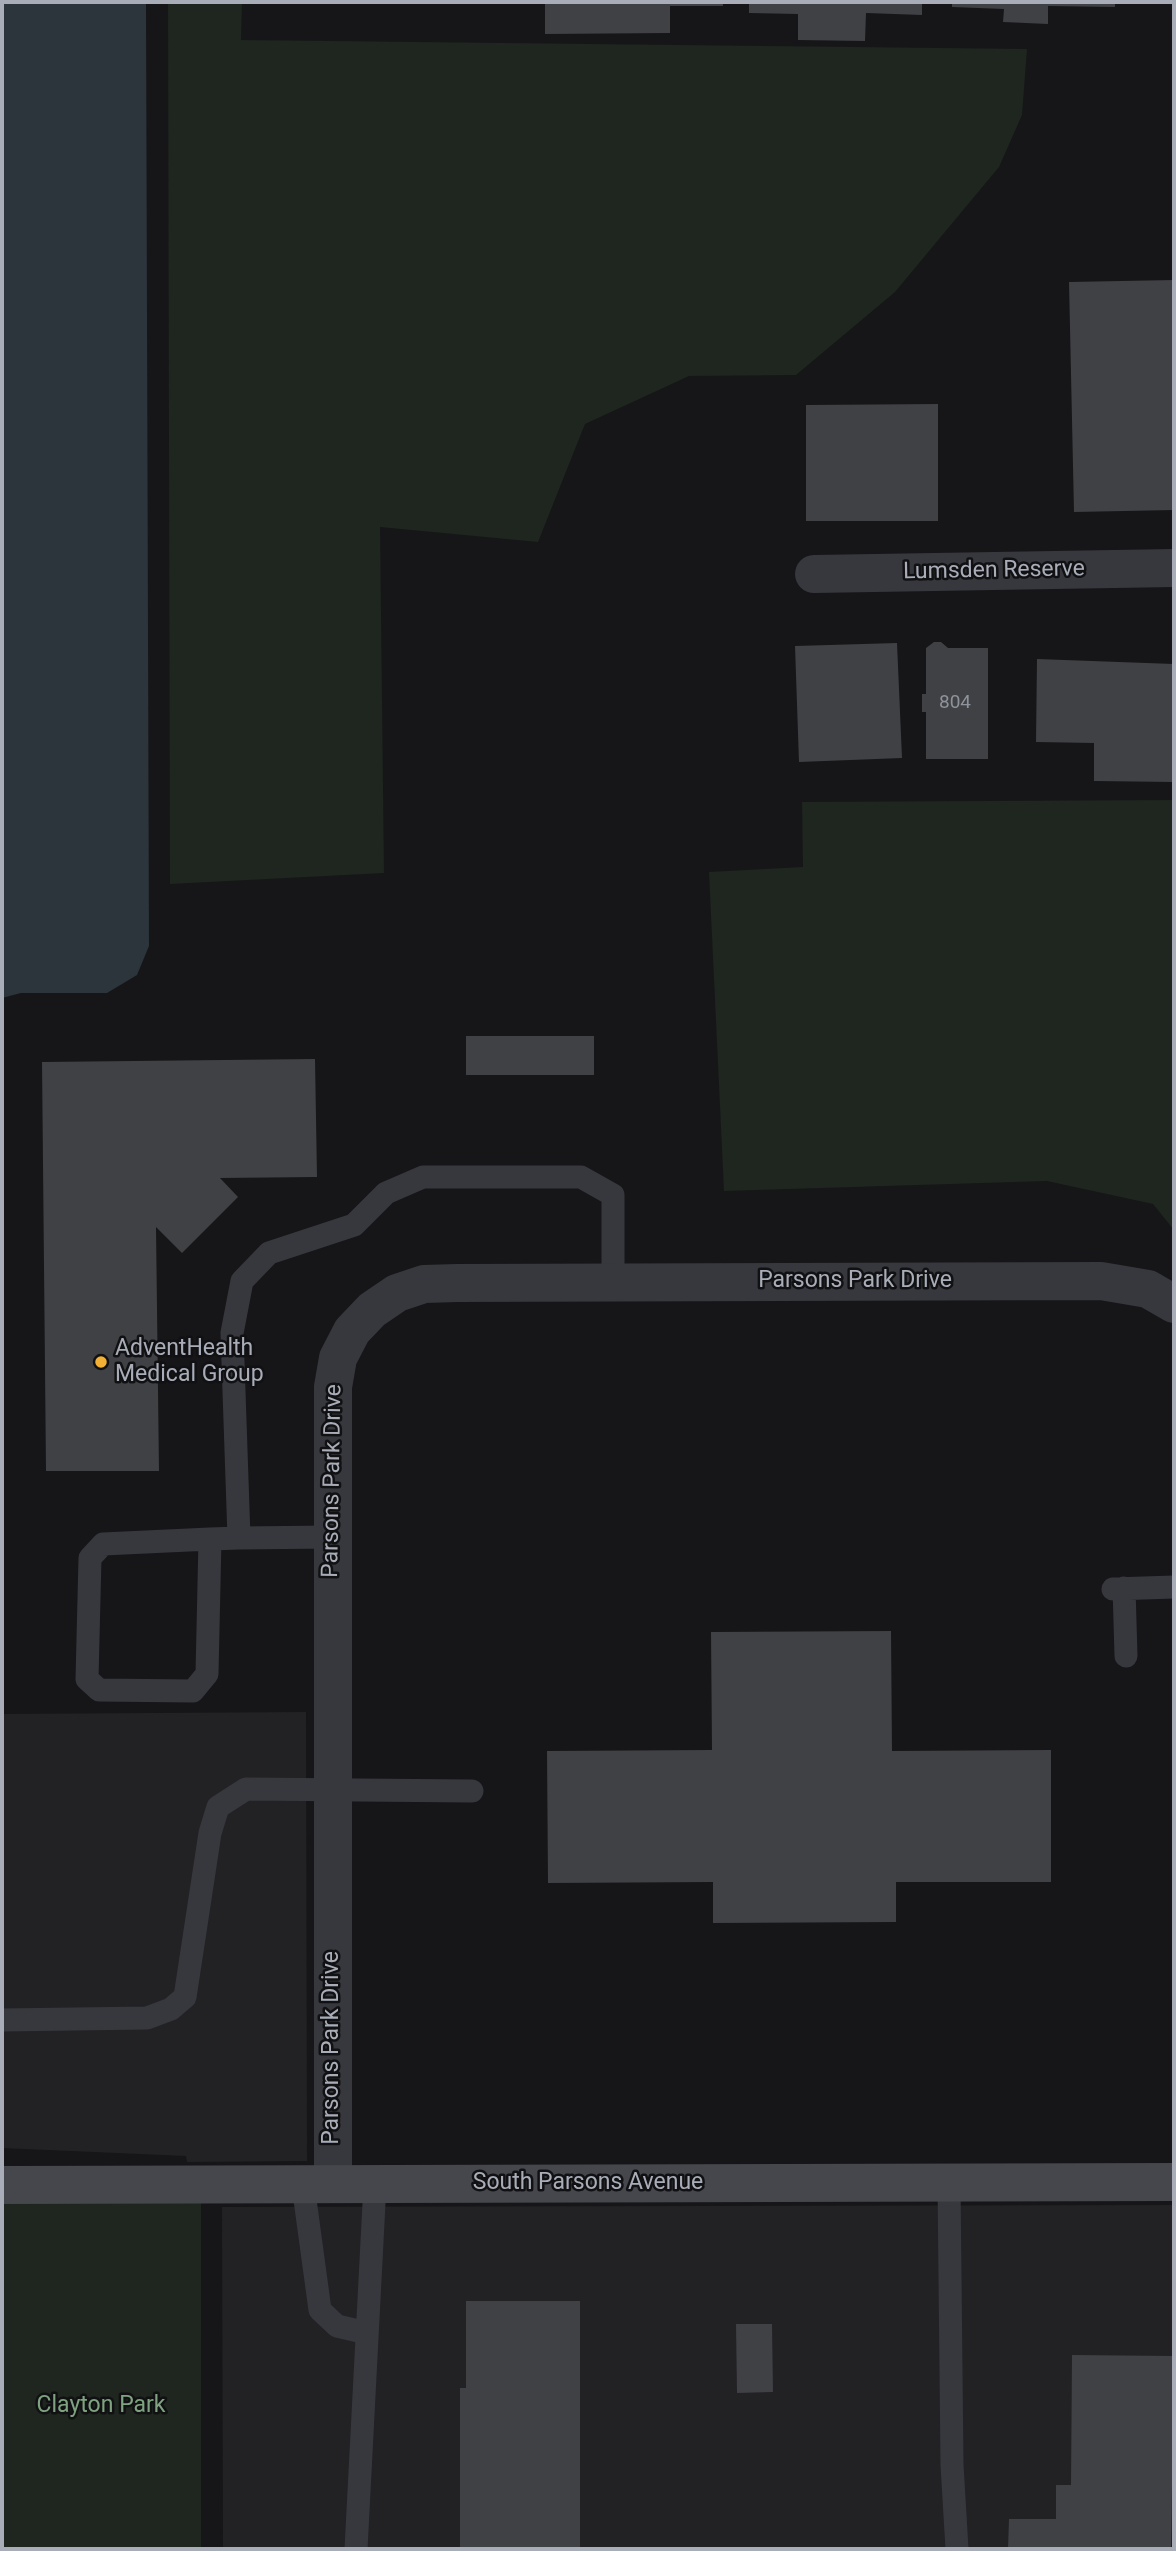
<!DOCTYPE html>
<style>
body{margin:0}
#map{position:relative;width:1176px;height:2551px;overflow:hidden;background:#161618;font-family:Roboto,sans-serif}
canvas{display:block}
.frame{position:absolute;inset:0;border:4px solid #a8adb8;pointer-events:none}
</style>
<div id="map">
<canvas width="1176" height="2551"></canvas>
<div class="frame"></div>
</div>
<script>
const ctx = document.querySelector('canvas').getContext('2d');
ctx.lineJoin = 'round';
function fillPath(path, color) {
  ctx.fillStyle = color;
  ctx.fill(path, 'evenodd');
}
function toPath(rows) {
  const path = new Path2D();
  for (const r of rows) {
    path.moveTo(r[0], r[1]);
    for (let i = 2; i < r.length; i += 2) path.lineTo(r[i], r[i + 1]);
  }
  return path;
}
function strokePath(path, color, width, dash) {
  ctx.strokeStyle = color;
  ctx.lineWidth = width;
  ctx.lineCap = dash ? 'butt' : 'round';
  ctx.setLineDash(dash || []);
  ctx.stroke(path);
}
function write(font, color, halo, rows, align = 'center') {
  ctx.font = font + ' Roboto,sans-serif';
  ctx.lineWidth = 5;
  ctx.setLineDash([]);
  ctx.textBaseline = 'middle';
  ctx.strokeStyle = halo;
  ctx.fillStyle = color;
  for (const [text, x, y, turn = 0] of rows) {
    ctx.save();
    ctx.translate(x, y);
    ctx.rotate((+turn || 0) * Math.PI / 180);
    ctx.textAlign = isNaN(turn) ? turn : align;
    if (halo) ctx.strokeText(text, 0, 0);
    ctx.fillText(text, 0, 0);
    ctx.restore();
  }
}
fillPath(toPath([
 [306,1712,307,2161,187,2162,186,2156,2,2148,2,1714],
 [1174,2205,1174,2549,223,2549,222,2207]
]), '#222225');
fillPath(toPath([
 [168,2,242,2,241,40,1027,49,1022,115,999,167,895,292,796,375,689,376,585,424,538,542,380,527,384,873,170,884],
 [1174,800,1174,1230,1153,1204,1047,1181,724,1191,709,872,803,867,802,802],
 [2,2185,201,2185,201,2549,2,2549]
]), '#1e261f');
fillPath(toPath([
 [2,2,146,2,149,946,137,975,107,993,21,993,2,998]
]), '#2c353c');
fillPath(toPath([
 [545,2,723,2,723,6,670,6,670,33,545,34],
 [749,2,922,2,922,15,866,13,865,41,798,40,798,14,749,13],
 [952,2,1115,2,1115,7,1048,6,1048,24,1003,22,1004,9,952,7],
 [1174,280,1174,510,1074,512,1069,282],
 [938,404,938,521,806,521,806,405],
 [934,642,941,642,948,648,988,648,988,759,926,759,926,712,922,712,922,694,926,694,926,648],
 [897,643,902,758,799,762,795,646],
 [1037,659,1174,664,1174,782,1094,781,1094,743,1036,742],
 [466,1036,594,1036,594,1075,466,1075],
 [315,1059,317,1177,220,1178,238,1197,182,1253,156,1227,159,1471,46,1471,42,1062],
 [891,1631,892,1751,1051,1750,1051,1882,896,1882,896,1922,713,1923,713,1882,548,1883,547,1751,712,1750,711,1632],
 [466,2301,580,2301,580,2549,460,2549,460,2388,466,2388],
 [736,2324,772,2324,773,2392,737,2393],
 [1072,2355,1174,2356,1171,2549,1008,2549,1009,2519,1056,2519,1056,2485,1071,2485]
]), '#404145');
strokePath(toPath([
 [331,1537,239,1538,232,1333,242,1281,269,1253,354,1225,386,1193,423,1177,581,1177,613,1195,613,1282],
 [210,1539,207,1674,193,1691,99,1690,87,1679,90,1558,103,1544,210,1539,239,1538],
 [1124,1588,1126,1656],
 [1113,1589,1174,1587],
 [2,2020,147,2018,171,2009,185,1997,210,1833,218,1807,246,1789,472,1791],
 [949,2183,952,2465,957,2549],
 [303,2185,320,2310,337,2326,367,2333],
 [356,2549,375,2184]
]), '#37383d', 23);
strokePath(toPath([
 [814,574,1174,568],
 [333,2184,333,1387,338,1358,352,1331,372,1310,397,1293,424,1284,457,1283,1101,1281,1148,1289,1174,1304]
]), '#37383d', 38);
strokePath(toPath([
 [2,2185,1174,2182]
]), '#45474d', 38);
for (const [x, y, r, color] of [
 [101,1362,7,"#f2b134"]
]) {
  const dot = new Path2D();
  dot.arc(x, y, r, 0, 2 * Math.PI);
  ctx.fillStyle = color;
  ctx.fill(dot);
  strokePath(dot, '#111113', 2.5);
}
write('19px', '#8e929b', null, [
 ["804",955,703]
]);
write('23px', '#a8adb8', '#111113', [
 ["Lumsden Reserve",994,571,-1],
 ["Parsons Park Drive",855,1281],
 ["Parsons Park Drive",333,1481,-89],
 ["Parsons Park Drive",332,2048,-90],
 ["South Parsons Avenue",588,2183]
]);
write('23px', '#a8adb8', '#111113', [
 ["AdventHealth",115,1349],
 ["Medical Group",115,1375]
], 'left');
write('23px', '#7fa381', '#111113', [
 ["Clayton Park",101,2406]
]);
</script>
